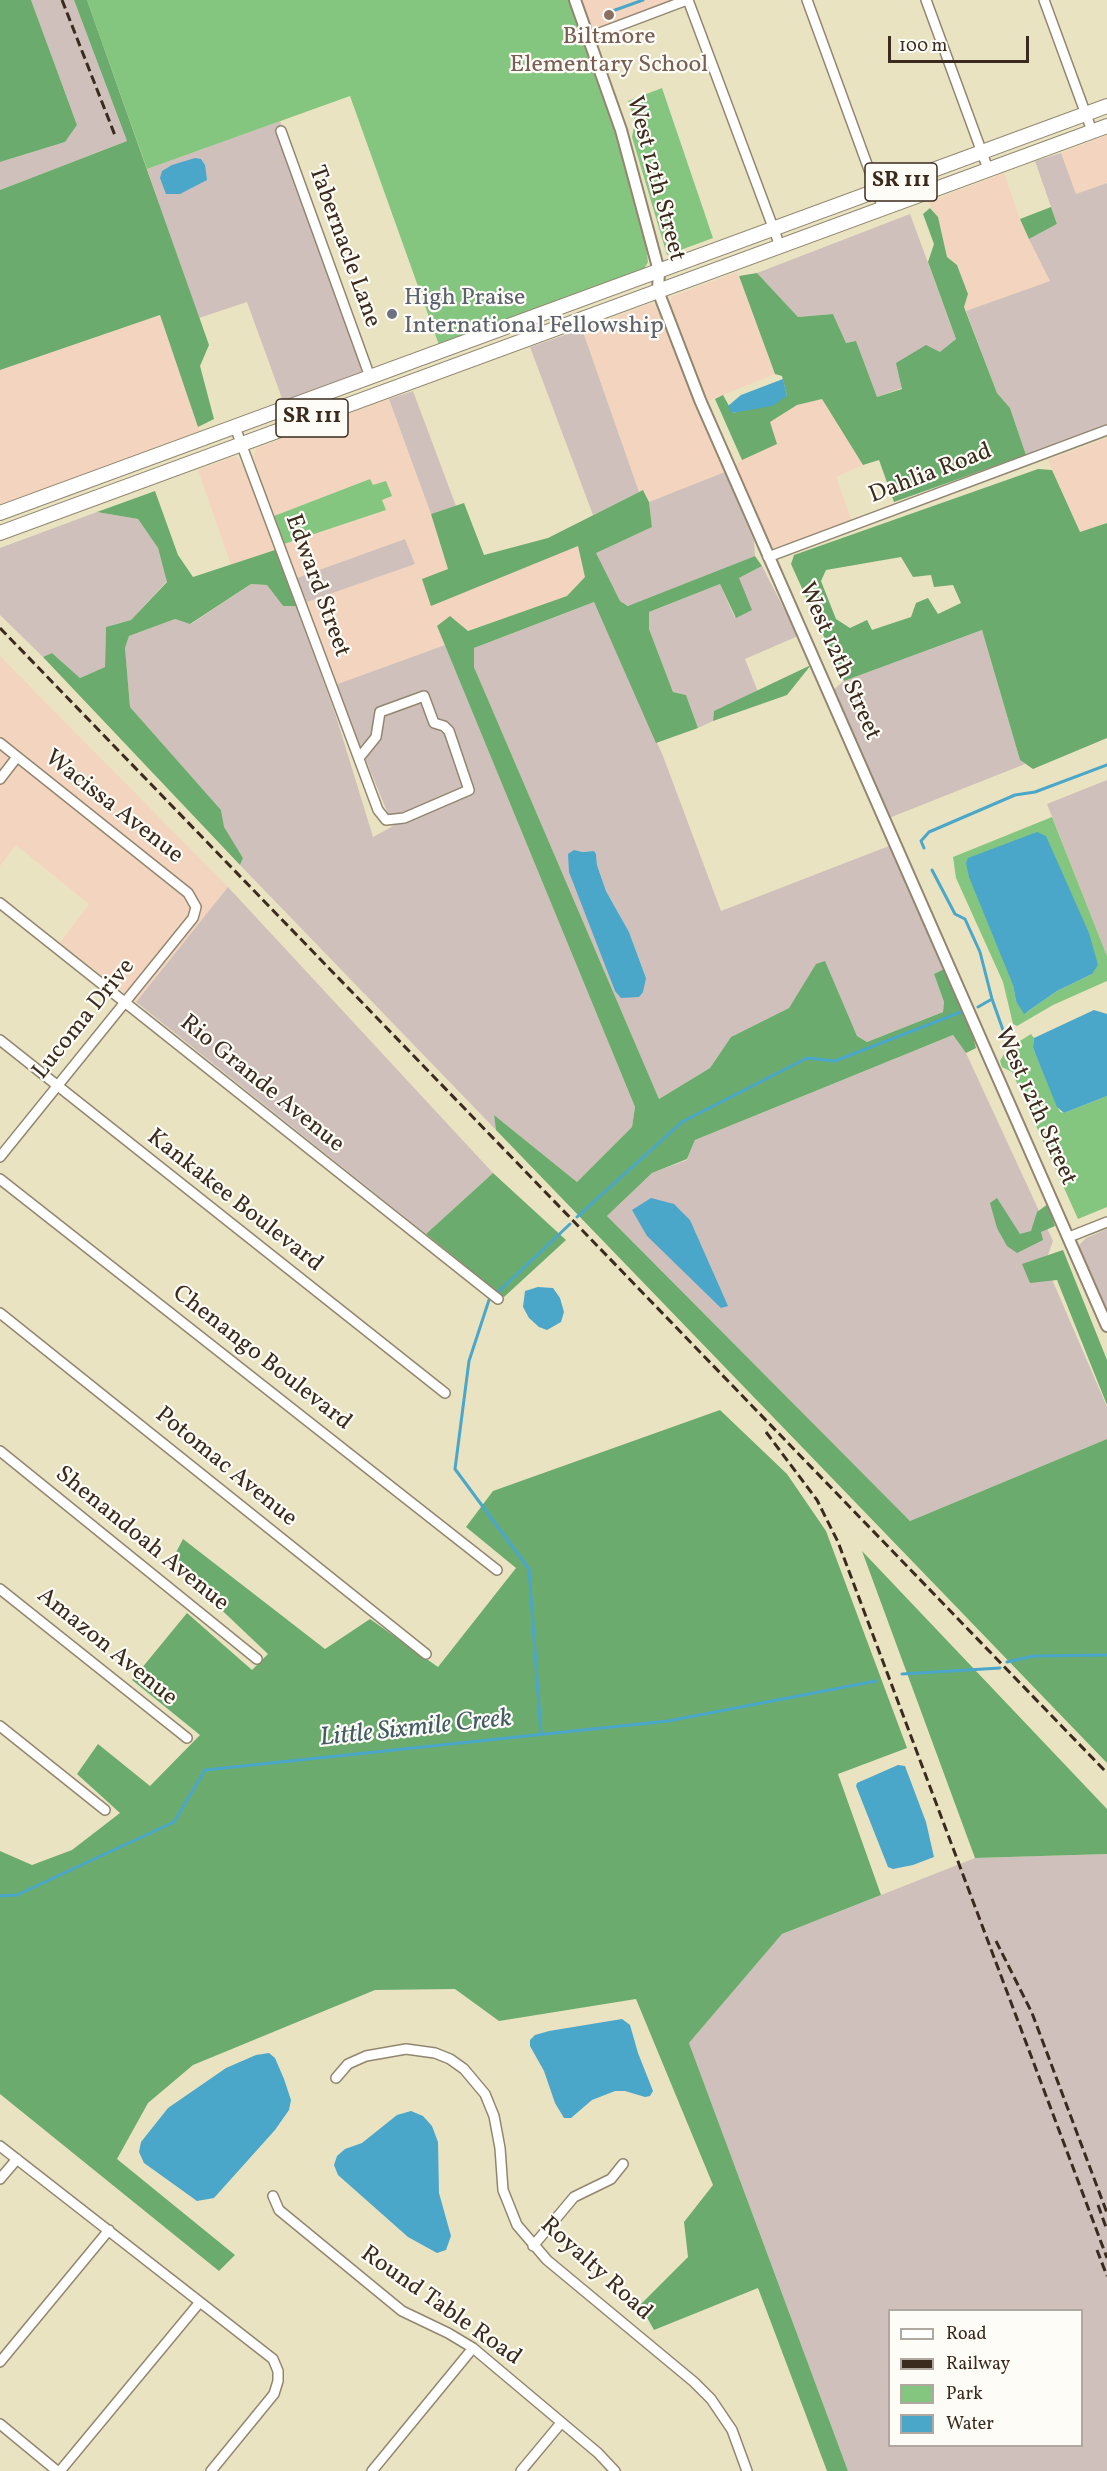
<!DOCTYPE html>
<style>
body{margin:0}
#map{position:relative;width:1107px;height:2471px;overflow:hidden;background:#eae3c2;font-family:Vollkorn,serif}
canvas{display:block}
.legend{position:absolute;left:888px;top:2309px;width:195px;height:138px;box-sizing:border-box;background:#fdfcf7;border:2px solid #afa8a0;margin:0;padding:8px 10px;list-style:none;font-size:18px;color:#3b2a1e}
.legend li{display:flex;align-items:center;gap:12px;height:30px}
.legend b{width:30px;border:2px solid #afa8a0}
.scale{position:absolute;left:888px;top:36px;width:141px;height:27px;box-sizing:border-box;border:3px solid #3b2a1e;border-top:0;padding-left:8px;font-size:18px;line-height:21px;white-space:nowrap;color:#3b2a1e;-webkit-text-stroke:4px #fdfcf7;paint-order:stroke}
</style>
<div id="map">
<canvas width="1107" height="2471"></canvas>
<ul class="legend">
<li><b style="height:8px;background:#fff"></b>Road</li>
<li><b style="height:8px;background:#3b2a1e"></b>Railway</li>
<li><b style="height:16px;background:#84c67f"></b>Park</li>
<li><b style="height:16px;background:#4aa7c9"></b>Water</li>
</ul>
<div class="scale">100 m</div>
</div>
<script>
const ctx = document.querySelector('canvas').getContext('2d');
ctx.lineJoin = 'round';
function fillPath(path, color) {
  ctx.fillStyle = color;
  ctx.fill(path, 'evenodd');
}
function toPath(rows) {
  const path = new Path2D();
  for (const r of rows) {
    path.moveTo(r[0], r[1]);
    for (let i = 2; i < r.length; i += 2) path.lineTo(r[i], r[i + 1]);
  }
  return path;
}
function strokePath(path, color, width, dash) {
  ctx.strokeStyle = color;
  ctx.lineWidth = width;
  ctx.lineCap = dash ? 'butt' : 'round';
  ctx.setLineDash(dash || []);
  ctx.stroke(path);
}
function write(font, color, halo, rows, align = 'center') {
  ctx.font = font + ' Vollkorn,serif';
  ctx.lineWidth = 4.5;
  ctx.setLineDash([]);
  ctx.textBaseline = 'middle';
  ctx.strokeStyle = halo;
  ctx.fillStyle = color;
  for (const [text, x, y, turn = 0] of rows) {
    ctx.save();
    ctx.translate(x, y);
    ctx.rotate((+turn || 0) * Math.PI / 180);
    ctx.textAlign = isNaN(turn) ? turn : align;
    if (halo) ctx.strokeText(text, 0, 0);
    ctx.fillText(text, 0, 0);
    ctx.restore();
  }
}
fillPath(toPath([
 [580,0,674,0,591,31],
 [1107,135,1107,183,1076,194,1061,153],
 [1004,173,1020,219,1050,281,966,311,964,307,968,294,957,265,947,257,938,217,928,202],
 [737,272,775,374,706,402,670,306,671,297],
 [652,303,656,306,686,376,725,472,649,502,644,490,639,492,582,329],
 [160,315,200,431,0,506,0,370],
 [389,399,431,514,448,570,578,546,585,577,568,596,467,631,437,626,445,645,335,685,307,602,414,564,405,539,297,578,284,544,386,510,382,500,391,495,372,485,370,479,274,516,253,457,257,448],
 [822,399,863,465,836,477,852,521,775,548,768,546,733,467,742,460,770,422,797,405],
 [1107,438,1107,523,1080,532,1048,460],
 [233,457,237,457,247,471,275,550,231,565,198,470],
 [0,656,228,887,136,1002,60,943,89,904,16,845,0,866]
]), '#f3d4bf');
fillPath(toPath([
 [31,0,74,0,127,141,0,190,0,162,65,142,77,125],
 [280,121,371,369,283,401,247,302,199,318,147,169],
 [1061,153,1076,194,1107,183,1107,425,1026,455,1010,408,997,393,966,311,1050,281,1029,239,1057,224,1035,161],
 [910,214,956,339,902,388,877,397,856,342,846,343,833,314,798,317,757,273],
 [582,329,639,492,593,515,530,347],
 [413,391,456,506,431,514,389,399],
 [725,472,754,541,755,556,629,606,620,601,595,553,652,527,649,502],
 [97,512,138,519,158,548,167,581,131,620,106,627,105,667,80,678,52,653,43,657,0,615,0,548],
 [405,539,415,564,307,602,297,578],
 [762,566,798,636,745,659,758,692,714,711,713,721,698,728,686,695,673,692,649,629,649,612,720,584,735,618,739,578],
 [251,584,267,585,283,606,296,606,335,713,373,837,393,826,335,685,445,645,635,1107,632,1127,577,1182,494,1115,496,1130,240,865,243,858,223,827,221,810,130,707,125,648,129,636,175,619,191,624],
 [594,602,663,756,721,911,889,846,944,969,934,974,944,1002,943,1012,867,1042,857,1036,825,962,817,964,789,1008,731,1037,710,1068,659,1099,474,667,474,648],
 [594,851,596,854,597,865,606,891,629,932,646,978,615,991,596,938,581,852],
 [982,630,1020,760,1025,764,889,818,832,691,844,681],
 [1107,780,1107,956,1047,804],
 [228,887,493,1173,426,1234,136,1002],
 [953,1035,966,1053,1053,1241,1045,1263,1107,1407,1107,1439,910,1521,607,1216,652,1173,687,1160,695,1140],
 [1107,1229,1107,1315,1079,1249,1080,1244,1086,1238],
 [1107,1854,1107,2471,848,2471,689,2043,782,1934,975,1858],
 [890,2310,1082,2310,1082,2446,890,2446]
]), '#cfc0bb');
fillPath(toPath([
 [87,0,569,0,625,159,645,236,648,262,644,269,439,345,350,96,147,169],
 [662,88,713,238,667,255,632,137,635,121,628,101],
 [370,479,373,485,386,481,392,496,382,500,386,510,284,544,274,516],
 [1052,817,1107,956,1107,981,1053,1005,1017,1026,1013,1024,1003,982,956,878,953,857],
 [1092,974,1057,991,1027,1012,1016,1001,1013,985],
 [1031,1034,1034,1038,1033,1047,1035,1053,1060,1112,1064,1113,1107,1096,1107,1207,1078,1219,1012,1072,1002,1067,1000,1061,1007,1049]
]), '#84c67f');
fillPath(toPath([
 [0,0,31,0,77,125,65,142,0,162],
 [74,0,87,0,209,345,200,366,214,419,198,427,160,315,0,370,0,190,127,141],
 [1051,207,1057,224,1029,239,1020,219],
 [930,208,938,217,947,257,957,265,968,294,964,307,997,393,1010,408,1026,455,894,502,879,460,863,465,822,399,797,405,770,422,777,444,742,460,715,399,723,395,733,413,787,396,782,376,775,374,739,276,757,273,798,317,833,314,846,343,856,341,877,397,902,389,896,363,926,345,940,352,956,339,928,262,934,244,923,214],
 [1038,469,1052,470,1080,532,1107,523,1107,738,1033,769,1020,760,982,630,844,681,791,564,794,555],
 [901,557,913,577,931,575,934,587,953,585,961,603,938,614,928,598,916,603,911,617,872,630,867,620,850,628,836,619,821,581,826,570],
 [643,490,649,502,652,527,596,553,620,601,628,606,755,556,762,566,739,578,752,610,736,618,720,584,649,612,649,629,673,692,686,695,698,728,656,743,594,602,474,648,474,667,659,1099,710,1068,731,1037,789,1008,816,964,825,961,857,1036,867,1042,943,1012,944,1002,934,974,944,969,972,1032,976,1048,966,1053,953,1035,695,1140,687,1159,652,1173,607,1216,910,1521,1107,1439,1107,1763,496,1130,494,1115,577,1182,632,1127,635,1107,437,626,450,616,468,631,567,596,585,577,578,546,431,606,422,579,448,569,431,514,464,503,484,555,548,538],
 [155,491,178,555,193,577,275,550,296,606,283,606,267,585,251,584,190,624,175,619,129,636,125,648,130,707,221,810,224,827,243,858,240,865,43,657,52,653,80,678,105,667,106,627,131,620,167,582,158,548,138,519,97,512],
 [811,665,787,695,713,721,714,711],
 [493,1173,566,1240,504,1297,426,1234],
 [997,1198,1020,1234,1031,1231,1037,1212,1048,1204,1055,1226,1041,1232,1043,1240,1017,1253,1007,1246,997,1228,990,1203],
 [1063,1250,1107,1360,1107,1405,1057,1280,1030,1283,1022,1264],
 [720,1410,787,1474,826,1531,907,1748,838,1774,881,1895,782,1934,689,2043,848,2471,827,2471,758,2288,654,2330,640,2305,688,2257,684,2222,713,2185,636,1999,499,2021,455,1989,375,1990,193,2065,148,2103,117,2159,235,2255,219,2271,0,2094,0,1851,32,1865,72,1850,120,1813,77,1774,98,1744,150,1786,200,1735,132,1680,187,1613,252,1670,268,1654,171,1562,183,1539,325,1649,370,1619,438,1667,516,1568,466,1527,493,1491],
 [862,1551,1107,1809,1107,1854,975,1858]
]), '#6bab6e');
fillPath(toPath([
 [195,158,201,159,205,165,207,180,180,194,166,194,160,178,162,171,172,165],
 [783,379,787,396,772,406,732,413,728,406,741,395],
 [1037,832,1046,836,1089,933,1098,965,1092,974,1057,991,1024,1014,1016,1001,1013,985,969,877,966,863,968,858],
 [574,850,582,852,594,851,596,854,597,865,606,891,629,932,646,978,643,992,639,997,621,998,615,991,569,872,568,854],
 [1094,1010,1107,1014,1107,1096,1064,1113,1057,1107,1035,1053,1033,1047,1034,1038],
 [651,1198,674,1204,690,1220,728,1306,721,1308,647,1236,632,1210],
 [538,1287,553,1288,560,1298,564,1312,561,1322,547,1330,539,1327,529,1318,523,1307,525,1291],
 [898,1765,905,1766,926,1822,934,1857,913,1865,893,1869,888,1867,856,1786,857,1783],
 [622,2019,630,2025,638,2053,653,2091,650,2096,645,2097,625,2091,615,2091,592,2100,571,2118,564,2118,555,2103,544,2071,530,2046,530,2040,535,2035,549,2031],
 [269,2053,275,2058,284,2079,291,2100,289,2110,275,2130,214,2198,197,2201,144,2163,139,2152,141,2142,168,2108,226,2068,256,2055],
 [411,2111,423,2116,432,2126,438,2142,439,2193,451,2236,446,2250,437,2253,408,2237,338,2175,334,2165,337,2156,345,2149,362,2143,397,2115]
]), '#4aa7c9');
strokePath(toPath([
 [604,14,643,0],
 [924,848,921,841,929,832,1015,795,1035,792,1107,765],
 [932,870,955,914,965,919,980,952,992,999,978,1007],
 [992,999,1003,1030],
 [577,1217,682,1122,807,1058,835,1061,961,1012],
 [496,1294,570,1224],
 [489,1300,469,1361,455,1469,529,1569,541,1734],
 [1007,1662,1034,1656,1107,1655],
 [902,1674,1000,1668],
 [0,1896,17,1895,174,1822,205,1770,668,1721,876,1681]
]), '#4aa7c9', 3);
const minor = toPath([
 [688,0,780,246],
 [807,0,883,208],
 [926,0,988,169],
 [1044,0,1092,131],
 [589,37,687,0],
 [281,131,370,377],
 [235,427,378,810,386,820,404,818,469,790,449,731,444,726,434,723,424,696,380,712,376,737,359,758],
 [768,557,1107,430],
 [0,743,188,893,196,907,193,918,0,1157],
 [0,779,17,757],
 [0,903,498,1299],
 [0,1040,445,1393],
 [0,1179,497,1570],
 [1069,1237,1107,1222],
 [0,1313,426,1654],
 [0,1451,257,1659],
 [0,1589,187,1738],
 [0,1726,105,1810],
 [336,2078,348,2064,366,2056,406,2049,435,2053,450,2059,464,2069,485,2094,494,2116,500,2148,503,2190,517,2225,547,2260,694,2382,711,2399,732,2430,747,2471],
 [0,2146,273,2359,278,2371,278,2381,274,2394,211,2471],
 [0,2179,17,2159],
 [273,2196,279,2210,402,2311,448,2333,473,2348,598,2453,615,2471],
 [533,2246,574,2197,611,2179,623,2164],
 [0,2362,109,2230],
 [0,2424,57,2471],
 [60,2471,200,2302],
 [372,2471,473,2348],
 [521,2471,561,2423]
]);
const tertiary = toPath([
 [575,0,621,130,659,271,658,291,700,400,1107,1326]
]);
const primary = toPath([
 [0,513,1107,106],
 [0,533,1107,126]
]);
strokePath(minor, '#928670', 12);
strokePath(tertiary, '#928670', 14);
strokePath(primary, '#928670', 16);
strokePath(minor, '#fff', 9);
strokePath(tertiary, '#fff', 10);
strokePath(primary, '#fff', 14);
strokePath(toPath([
 [62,0,116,138],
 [0,628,1107,1773],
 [766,1432,817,1500,838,1542,1107,2258],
 [996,1941,1032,2013,1107,2213],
 [1098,2205,1107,2230],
 [1097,2250,1107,2276]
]), '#3b2a1e', 3, [9, 4.5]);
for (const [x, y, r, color] of [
 [609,15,6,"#8d6e63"],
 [392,314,6,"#6b7280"]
]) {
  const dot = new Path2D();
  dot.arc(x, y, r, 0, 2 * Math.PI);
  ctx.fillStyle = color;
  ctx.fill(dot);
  strokePath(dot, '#fdfcf7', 2);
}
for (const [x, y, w] of [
 [901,182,72],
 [312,418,72]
]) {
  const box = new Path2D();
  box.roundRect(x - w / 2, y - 19, w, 38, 4.5);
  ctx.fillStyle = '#fdfcf7';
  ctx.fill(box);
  strokePath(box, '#3b2a1e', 1.5);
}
write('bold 22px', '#3b2a1e', null, [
 ["SR 111",901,182],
 ["SR 111",312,418]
]);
write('24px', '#785e54', '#fdfcf7', [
 ["Biltmore",609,39],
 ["Elementary School",609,67]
]);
write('24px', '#3b2a1e', '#fdfcf7', [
 ["West 12th Street",654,179,75],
 ["Tabernacle Lane",343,247,70],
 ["Dahlia Road",931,475,-21],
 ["Edward Street",316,586,70],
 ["West 12th Street",838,662,66],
 ["Wacissa Avenue",113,808,38],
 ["Lucoma Drive",85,1020,-51],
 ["Rio Grande Avenue",261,1085,39],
 ["West 12th Street",1034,1107,66],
 ["Kankakee Boulevard",234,1202,38],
 ["Chenango Boulevard",261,1359,38],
 ["Potomac Avenue",225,1468,39],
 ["Shenandoah Avenue",141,1540,39],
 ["Amazon Avenue",106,1648,39],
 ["Royalty Road",595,2270,42],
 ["Round Table Road",440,2307,35]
]);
write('24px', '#5b616d', '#fdfcf7', [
 ["High Praise",404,300],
 ["International Fellowship",404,328]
], 'left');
write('italic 26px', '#415c62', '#fdfcf7', [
 ["Little Sixmile Creek",416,1730,-6]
]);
</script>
